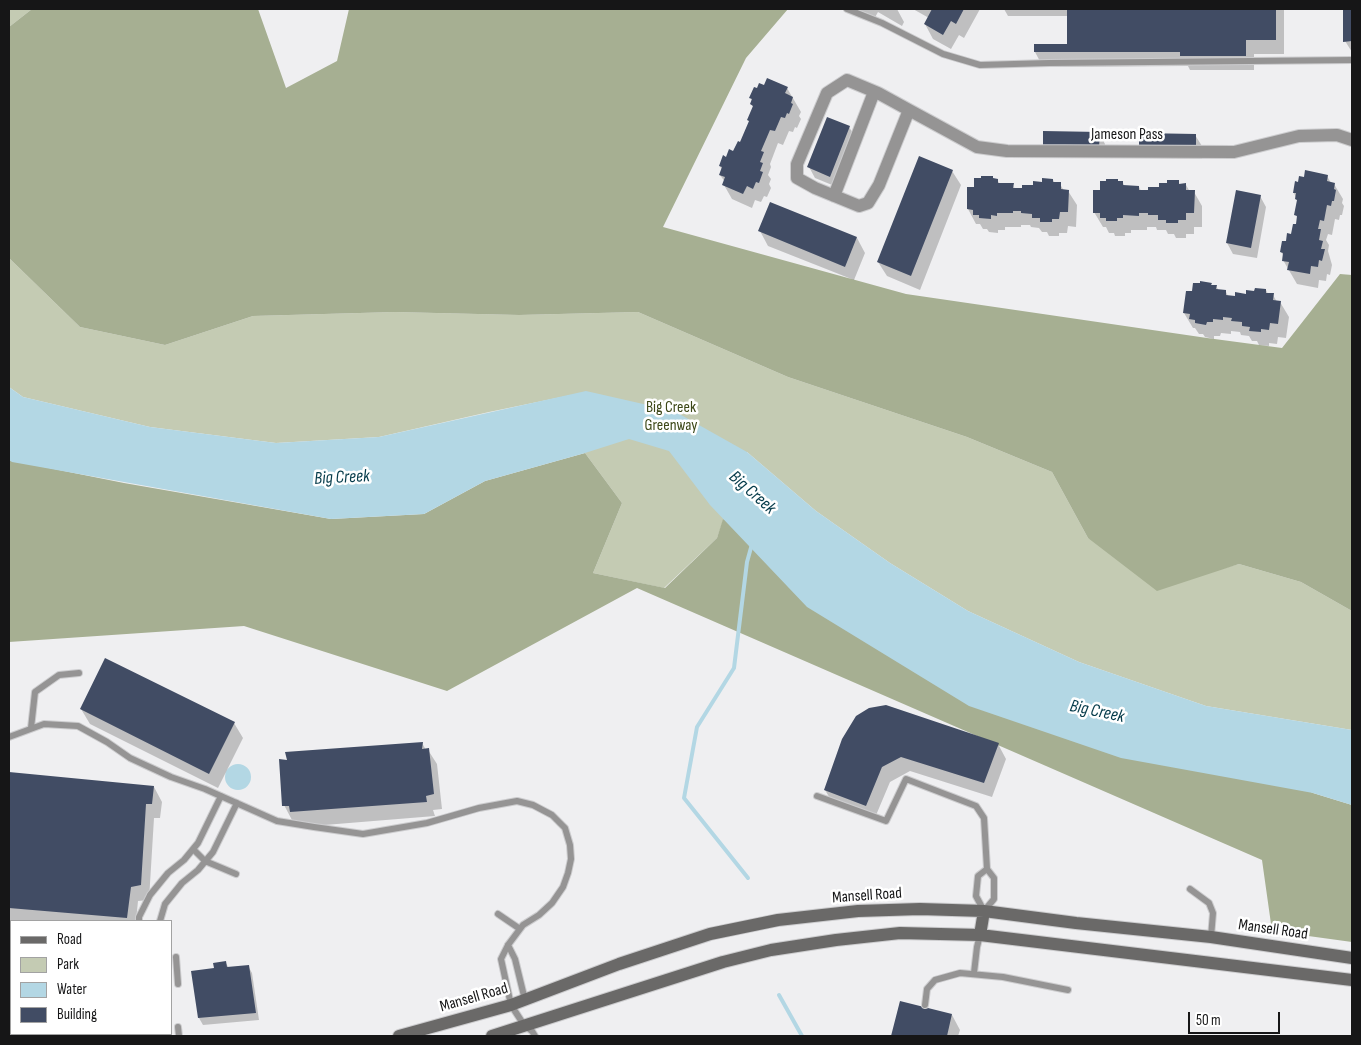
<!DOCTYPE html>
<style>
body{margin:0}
#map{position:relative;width:1361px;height:1045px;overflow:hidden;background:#efeff1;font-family:"Sofia Sans Condensed",sans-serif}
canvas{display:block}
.frame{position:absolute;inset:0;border:10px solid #161617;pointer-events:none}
.legend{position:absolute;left:10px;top:920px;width:162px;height:115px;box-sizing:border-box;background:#fff;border:1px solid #a2a2a2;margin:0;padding:6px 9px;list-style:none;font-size:15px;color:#161617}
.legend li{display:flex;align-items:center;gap:10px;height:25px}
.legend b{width:25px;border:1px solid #a2a2a2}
.scale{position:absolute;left:1188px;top:1012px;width:92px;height:22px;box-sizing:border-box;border:2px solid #161617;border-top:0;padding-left:6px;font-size:15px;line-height:18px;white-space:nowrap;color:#161617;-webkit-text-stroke:4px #fff;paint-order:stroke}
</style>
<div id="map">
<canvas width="1361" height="1045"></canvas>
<div class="frame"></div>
<ul class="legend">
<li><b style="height:6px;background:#6a6968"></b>Road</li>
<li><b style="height:14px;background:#c4cbb3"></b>Park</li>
<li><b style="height:14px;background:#b3d7e4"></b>Water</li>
<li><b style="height:14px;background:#414c64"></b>Building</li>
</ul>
<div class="scale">50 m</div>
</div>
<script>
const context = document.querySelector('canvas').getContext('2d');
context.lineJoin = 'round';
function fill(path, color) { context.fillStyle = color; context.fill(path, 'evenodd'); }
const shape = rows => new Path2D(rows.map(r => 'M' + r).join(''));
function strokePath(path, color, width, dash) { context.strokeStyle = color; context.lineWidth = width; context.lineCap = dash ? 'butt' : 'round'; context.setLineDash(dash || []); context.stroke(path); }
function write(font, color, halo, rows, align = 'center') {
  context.font = font + ' "Sofia Sans Condensed",sans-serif'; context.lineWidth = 5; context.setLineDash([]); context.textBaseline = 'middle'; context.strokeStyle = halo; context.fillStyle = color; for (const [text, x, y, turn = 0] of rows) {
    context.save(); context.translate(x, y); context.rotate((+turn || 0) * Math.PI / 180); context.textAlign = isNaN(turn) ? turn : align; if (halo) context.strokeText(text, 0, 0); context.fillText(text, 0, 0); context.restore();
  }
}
const green = shape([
 [9,9,32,9,9,27],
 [9,258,80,327,165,345,253,316,395,312,519,315,638,312,788,377,967,437,1052,472,1088,538,1200,575,1239,564,1301,582,1352,611,1352,730,1206,706,1079,662,968,611,890,563,816,511,747,452,717,538,664,588,593,573,622,503,585,453,586,392,489,412,379,437,276,443,150,427,23,397,9,387]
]);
const forest = shape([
 [32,9,258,9,286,88,337,61,349,9,788,9,746,58,663,227,906,294,1207,338,1282,348,1340,274,1352,275,1352,611,1301,582,1239,564,1157,591,1088,538,1052,472,967,437,788,377,638,312,519,315,395,312,253,316,165,345,80,327,9,258,9,27],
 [585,453,622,503,593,573,665,588,717,538,723,519,1313,793,1352,805,1352,942,1272,931,1262,860,637,588,447,691,244,626,9,642,9,460,124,483,331,519,424,514,485,481]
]);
const water = shape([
 [9,387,23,397,150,427,276,443,379,437,586,391,674,411,747,452,816,511,890,563,968,611,1079,662,1206,706,1352,730,1352,805,1313,793,1121,758,969,706,807,607,710,505,669,451,629,439,585,453,485,481,424,514,331,519,12,462,9,460],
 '225 777a13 13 0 1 1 26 0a13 13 0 1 1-26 0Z'
]);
const shadow = shape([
 [851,9,897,9,904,22,902,26,878,12,873,21],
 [913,9,980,9,964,38,959,35,951,49,933,39,925,24,929,18],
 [1004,9,1284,9,1284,54,1254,54,1254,70,1190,70,1188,66,1043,67,1035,52,1035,46,1069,46,1068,16,1008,16],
 [1344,9,1352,9,1352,52,1345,41],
 [765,86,787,88,801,112,799,116,801,119,797,128,795,127,793,132,789,131,783,145,778,143,770,164,771,167,768,175,771,179,769,184,771,188,767,197,764,196,761,202,755,200,752,208,732,199,724,185,725,182,720,175,722,170,720,166,741,144,750,122,748,120,753,108,751,98],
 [849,127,856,138,837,187,815,178,809,167],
 [1099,133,1105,144,1105,157,1050,156],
 [1195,135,1202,146,1202,159,1147,158],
 [952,171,961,185,920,290,887,276,878,262],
 [1327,176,1331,183,1334,184,1343,199,1342,203,1344,206,1342,215,1340,215,1339,220,1335,219,1332,235,1328,234,1326,240,1329,245,1328,251,1332,265,1330,275,1327,274,1326,281,1319,280,1318,288,1297,284,1283,260,1284,256,1281,252,1292,236,1297,226,1298,219,1296,215,1298,203,1294,193],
 [993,180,997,180,1000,184,1013,185,1015,189,1034,186,1053,180,1055,183,1060,184,1064,191,1068,191,1077,205,1076,227,1068,226,1067,233,1059,233,1059,236,1049,236,1047,232,1042,232,1039,228,1031,227,1030,225,1021,225,1021,227,1005,227,1005,230,998,230,998,233,989,232,987,229,983,229,980,224,976,224,968,209,975,188],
 [1178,181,1180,185,1186,185,1190,192,1194,192,1202,206,1202,227,1194,227,1194,234,1186,234,1186,238,1176,238,1174,234,1168,234,1166,230,1157,230,1156,227,1147,227,1147,230,1131,230,1131,233,1125,233,1125,236,1115,236,1114,233,1109,233,1106,227,1103,227,1094,212,1101,191,1119,183,1123,183,1125,187,1139,187,1141,191,1160,188],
 [1260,196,1266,207,1257,258,1233,254,1227,243],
 [760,231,857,238,865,253,854,280,768,246],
 [1211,284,1212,286,1216,286,1219,291,1226,292,1228,296,1236,297,1266,290,1268,294,1273,295,1277,302,1280,302,1289,317,1286,338,1278,337,1277,344,1269,343,1269,346,1259,345,1257,341,1252,341,1249,336,1241,335,1240,332,1231,331,1231,334,1221,333,1220,336,1214,336,1214,339,1205,337,1203,334,1199,334,1195,328,1193,328,1184,313,1193,293],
 [81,709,234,723,243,738,218,788,90,724],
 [843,740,998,744,1006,759,992,797,910,771,890,782,874,820,834,805,825,790],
 [422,743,426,750,428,750,437,764,442,809,433,810,435,816,300,827,296,820,292,820,284,805,289,761],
 [9,774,154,787,162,802,160,818,154,818,149,900,138,901,136,921,9,922],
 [225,962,229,968,248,966,252,973,259,1020,203,1025,199,1018,215,970],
 [900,1002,952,1015,960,1030,958,1036,892,1036]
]);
const stream = shape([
 [748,878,684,798,697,727,734,668,747,562,752,544],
 [779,995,802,1036]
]);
const building = shape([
 [932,9,964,9,956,24,951,21,943,35,924,24],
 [1067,9,1276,9,1276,40,1246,40,1246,56,1180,56,1180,52,1034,52,1034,44,1067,44],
 [1343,9,1352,9,1352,41,1343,42],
 [767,78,788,87,785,93,793,97,791,103,793,104,789,114,787,113,785,118,781,117,775,131,770,130,761,151,764,152,760,162,763,163,760,171,763,172,759,183,756,182,753,189,747,186,743,194,722,185,725,177,719,175,722,167,719,166,723,155,726,157,729,149,733,151,738,141,740,142,749,121,747,120,753,106,750,104,752,99,749,98,754,87,757,88,759,83,764,85],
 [827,117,850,126,830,177,807,167],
 [1043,131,1100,132,1099,147,1043,146],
 [1139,133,1196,134,1196,148,1139,147],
 [919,156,953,170,911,276,877,262],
 [1305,170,1328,175,1327,181,1335,183,1334,189,1336,190,1334,201,1332,201,1331,206,1327,205,1324,221,1320,220,1318,229,1321,229,1319,240,1323,241,1321,249,1325,249,1322,261,1319,260,1318,267,1311,266,1310,274,1287,270,1289,262,1282,261,1283,253,1280,252,1282,241,1286,241,1287,233,1291,234,1293,224,1296,224,1297,216,1294,215,1297,200,1295,199,1296,193,1293,193,1295,181,1298,182,1299,176,1304,177],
 [981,176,993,176,993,178,998,179,998,183,1014,183,1013,188,1022,188,1022,185,1033,185,1033,181,1042,182,1042,178,1053,179,1053,182,1061,182,1061,189,1069,190,1068,212,1060,212,1059,219,1052,219,1052,222,1040,222,1040,218,1032,218,1032,214,1021,213,1021,211,1013,211,1013,213,997,213,997,216,991,215,991,219,979,218,979,215,973,215,973,210,967,209,967,187,974,187,974,178,981,178],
 [1106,179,1118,179,1118,181,1123,181,1123,185,1139,186,1139,190,1148,190,1148,187,1159,187,1159,183,1167,183,1167,180,1179,180,1179,184,1186,183,1186,190,1195,190,1194,213,1186,213,1186,220,1178,220,1178,223,1166,223,1166,220,1158,220,1158,215,1148,215,1148,213,1139,213,1139,216,1123,215,1123,218,1117,218,1117,221,1106,221,1106,218,1100,218,1100,213,1093,213,1093,190,1100,190,1100,181,1106,181],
 [1236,190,1261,195,1251,248,1226,243],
 [770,202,857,237,845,267,758,231],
 [1200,281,1212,283,1211,285,1217,285,1216,289,1226,290,1226,295,1235,296,1235,292,1246,294,1246,290,1254,291,1255,288,1266,289,1266,293,1274,293,1273,300,1281,301,1278,324,1270,323,1269,330,1261,329,1261,332,1249,331,1250,327,1242,326,1242,322,1231,321,1232,318,1223,317,1223,320,1213,319,1213,322,1207,322,1206,325,1195,323,1195,320,1189,319,1190,314,1183,313,1186,291,1192,291,1193,283,1200,283],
 [105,658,235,722,209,774,80,709],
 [886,705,999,743,984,783,901,757,882,767,866,806,824,790,842,739,856,716,869,708],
 [423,742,422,749,429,748,434,794,426,796,427,802,290,812,289,806,282,806,279,759,287,760,285,752],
 [9,772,154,786,152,804,146,804,141,885,131,887,127,918,9,908],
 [226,961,227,967,249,965,256,1013,198,1018,191,971,214,968,213,963],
 [900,1001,952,1014,947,1036,891,1036]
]);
const service = shape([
 [847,9,882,23,943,54,980,65,1049,63,1352,60],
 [31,728,35,692,59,675,79,673],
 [9,737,44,724,78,726,107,742,130,758,171,777,205,789,277,821,314,827,363,834,427,823,479,808,517,801,533,805,552,815,565,828,570,845,571,859,568,873,563,887,552,903,539,915,523,925,508,945,501,959,511,1005,524,1025,532,1031,535,1036],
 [817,796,886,821,906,779,976,806,984,818,987,869,994,878,994,899,984,911,976,896,978,876,987,869],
 [193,849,205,861,236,874],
 [1190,889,1209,903,1213,913,1211,937],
 [498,914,520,929],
 [139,921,139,917,150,895,168,873,184,860,198,843,221,796],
 [160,921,165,904,182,883,198,870,213,852,237,803],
 [508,945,515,959,525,1000],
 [176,957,178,984],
 [974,973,977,947,980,935],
 [925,1005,927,989,935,980,960,973,1003,977,1068,990],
 [9,1016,11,1017],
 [178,1027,179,1036],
 [124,1034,134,1036,158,1035]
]);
const minor = shape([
 [909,110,879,185,868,203,859,206,815,188,797,178,797,164,827,93,847,80,878,93,909,110,977,147,1007,151,1234,152,1299,136,1337,135,1352,140],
 [834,196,874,92]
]);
const secondary = shape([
 [980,935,984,911],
 [399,1036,511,1005,619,964,710,934,778,920,858,911,920,909,984,911,1076,923,1211,937,1352,958],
 [492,1036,723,962,771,950,836,940,900,933,980,935,1352,980]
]);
const streetNames = [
 ["Jameson Pass",1127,135],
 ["Mansell Road",867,896,-4],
 ["Mansell Road",1273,930,8],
 ["Mansell Road",474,998,-16]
];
const parkNames = [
 ["Big Creek",671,408],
 ["Greenway",671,426]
];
const waterNames = [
 ["Big Creek",342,478,-3],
 ["Big Creek",752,493,41],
 ["Big Creek",1097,712,12]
];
fill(green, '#c4cbb3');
fill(forest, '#a6af92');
fill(water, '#b3d7e4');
fill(shadow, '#0003');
strokePath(stream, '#b3d7e4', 4);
fill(building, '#414c64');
strokePath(service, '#ccccce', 8);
strokePath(minor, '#ccccce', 14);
strokePath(secondary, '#ccccce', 14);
strokePath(service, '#959494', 6);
strokePath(minor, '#959494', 12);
strokePath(secondary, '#6a6968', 12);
write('16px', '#161617', '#fff', streetNames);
write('16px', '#3c4717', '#fff', parkNames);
write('italic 18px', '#053b4a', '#fff', waterNames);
</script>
